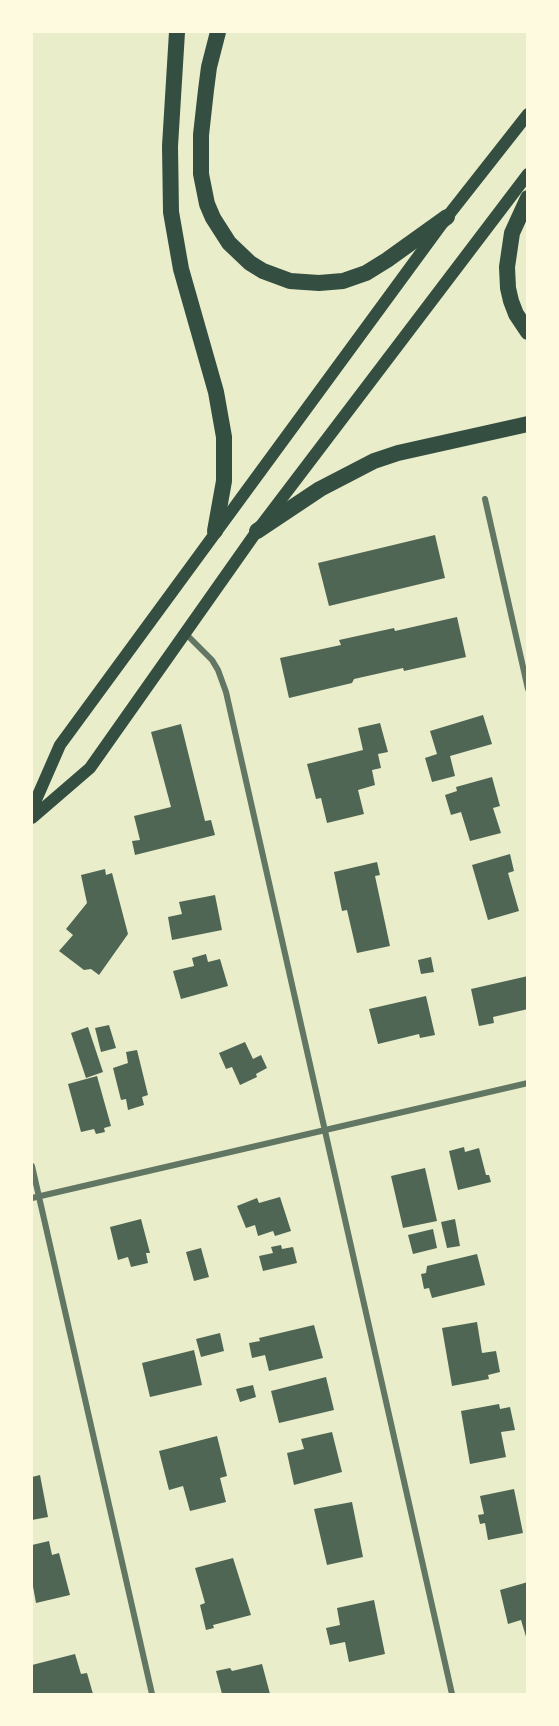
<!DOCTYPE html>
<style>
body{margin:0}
#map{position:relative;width:559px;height:1726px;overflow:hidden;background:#e9edc9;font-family:"Noto Sans",sans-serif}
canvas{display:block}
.frame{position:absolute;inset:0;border:33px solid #fefae0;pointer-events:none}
</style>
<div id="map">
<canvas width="559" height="1726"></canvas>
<div class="frame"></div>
</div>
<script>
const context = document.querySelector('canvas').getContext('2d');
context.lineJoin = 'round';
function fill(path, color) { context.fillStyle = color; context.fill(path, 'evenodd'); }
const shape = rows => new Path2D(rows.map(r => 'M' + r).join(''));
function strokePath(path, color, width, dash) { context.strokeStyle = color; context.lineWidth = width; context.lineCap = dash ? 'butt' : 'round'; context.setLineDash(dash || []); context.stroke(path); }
const building = shape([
 [435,535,445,578,329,606,318,563],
 [457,617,466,657,404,671,403,668,354,679,352,683,289,698,280,658,341,645,339,640,394,628,395,631],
 [483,715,492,744,450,756,455,776,432,782,425,758,437,754,430,731],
 [380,723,388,752,378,754,381,768,372,770,375,785,358,790,364,814,327,823,321,798,316,799,307,764,363,750,358,728],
 [181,724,205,821,211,820,215,835,135,855,132,841,140,840,134,816,171,807,151,732],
 [492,777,500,806,493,808,501,833,470,841,461,812,451,815,445,795,457,791,456,787],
 [510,854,514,871,508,873,519,911,488,920,472,865],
 [377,862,380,875,375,876,390,946,357,953,347,910,342,911,334,872],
 [105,869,106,875,112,873,128,934,99,975,91,969,84,970,59,951,73,935,66,929,87,903,81,875],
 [215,895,222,930,172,940,168,917,182,914,179,902],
 [206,954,208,962,220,959,228,986,181,999,173,971,194,966,192,958],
 [431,957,434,972,421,974,418,960],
 [528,976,528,1009,493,1017,494,1023,479,1026,471,989],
 [426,996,435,1035,420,1038,419,1034,378,1044,369,1009],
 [109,1025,116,1048,101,1052,95,1028],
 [88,1027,103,1072,86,1078,71,1033],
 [245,1042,253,1059,261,1055,267,1068,256,1074,257,1077,240,1085,232,1067,226,1069,219,1053],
 [137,1050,148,1095,142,1097,144,1105,128,1110,126,1099,121,1100,113,1068,128,1063,126,1052],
 [97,1076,111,1126,104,1128,105,1132,96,1134,94,1129,81,1132,68,1084],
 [464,1147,465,1152,479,1148,486,1175,489,1175,491,1182,458,1190,449,1151],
 [425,1168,437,1221,403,1228,391,1176],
 [280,1197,291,1231,275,1236,273,1231,258,1236,255,1225,246,1228,237,1206,257,1198,259,1203],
 [141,1219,150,1253,146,1253,148,1263,131,1267,128,1257,118,1260,110,1227],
 [455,1219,460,1246,447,1248,441,1222],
 [433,1229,437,1248,413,1254,408,1235],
 [281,1245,282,1249,293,1247,297,1263,263,1271,259,1256,273,1253,271,1247],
 [201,1248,209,1277,194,1281,186,1252],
 [477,1254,485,1285,432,1298,429,1288,424,1289,421,1274,426,1273,427,1266],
 [477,1322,482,1353,496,1351,500,1372,488,1375,489,1379,452,1386,442,1328],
 [314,1325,323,1358,269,1371,265,1355,252,1358,249,1343,260,1341,259,1338],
 [220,1333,224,1351,201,1357,196,1339],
 [194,1350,202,1385,150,1397,142,1363],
 [326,1377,334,1410,279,1423,271,1391],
 [253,1385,256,1397,240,1402,236,1389],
 [499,1404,500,1409,510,1407,515,1430,501,1432,506,1457,470,1464,461,1411],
 [332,1432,342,1472,294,1485,287,1453,304,1449,301,1439],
 [217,1436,227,1476,220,1478,226,1502,190,1511,183,1486,169,1490,159,1451],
 [40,1475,48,1517,32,1520,32,1477],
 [514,1489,523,1533,488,1540,485,1523,480,1524,478,1515,484,1514,480,1496],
 [352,1502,363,1557,327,1565,314,1509],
 [49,1541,52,1555,59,1553,70,1595,36,1603,32,1581,32,1545],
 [233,1558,251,1615,213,1625,214,1628,206,1630,200,1605,205,1603,195,1568],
 [528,1582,528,1640,527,1640,521,1620,508,1624,500,1590],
 [374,1600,385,1654,349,1662,345,1642,330,1645,326,1628,340,1625,337,1608],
 [75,1654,81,1674,87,1673,93,1694,32,1694,32,1665],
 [262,1664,270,1694,222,1694,216,1671,230,1668,232,1671]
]);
const minor = shape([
 [485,499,528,689],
 [185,633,212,660,218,670,226,692,452,1694],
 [32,1166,152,1694],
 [32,1198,528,1083]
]);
const secondary = shape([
 [32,809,60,745,447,217,528,114],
 [32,818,90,768,257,531,528,174]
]);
const trunk = shape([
 [177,32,170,146,171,212,181,269,216,392,224,437,224,481,215,531],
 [218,32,209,67,206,90,201,135,201,174,207,204,213,218,229,243,250,263,263,271,290,281,319,283,343,281,366,273,387,260,447,217],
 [528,198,512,233,507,267,508,288,511,301,516,314,528,332],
 [257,531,320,489,374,461,398,453,528,424]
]);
fill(building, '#4f6655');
strokePath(minor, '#617663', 6);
strokePath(secondary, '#344e41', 12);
strokePath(trunk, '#344e41', 16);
</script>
